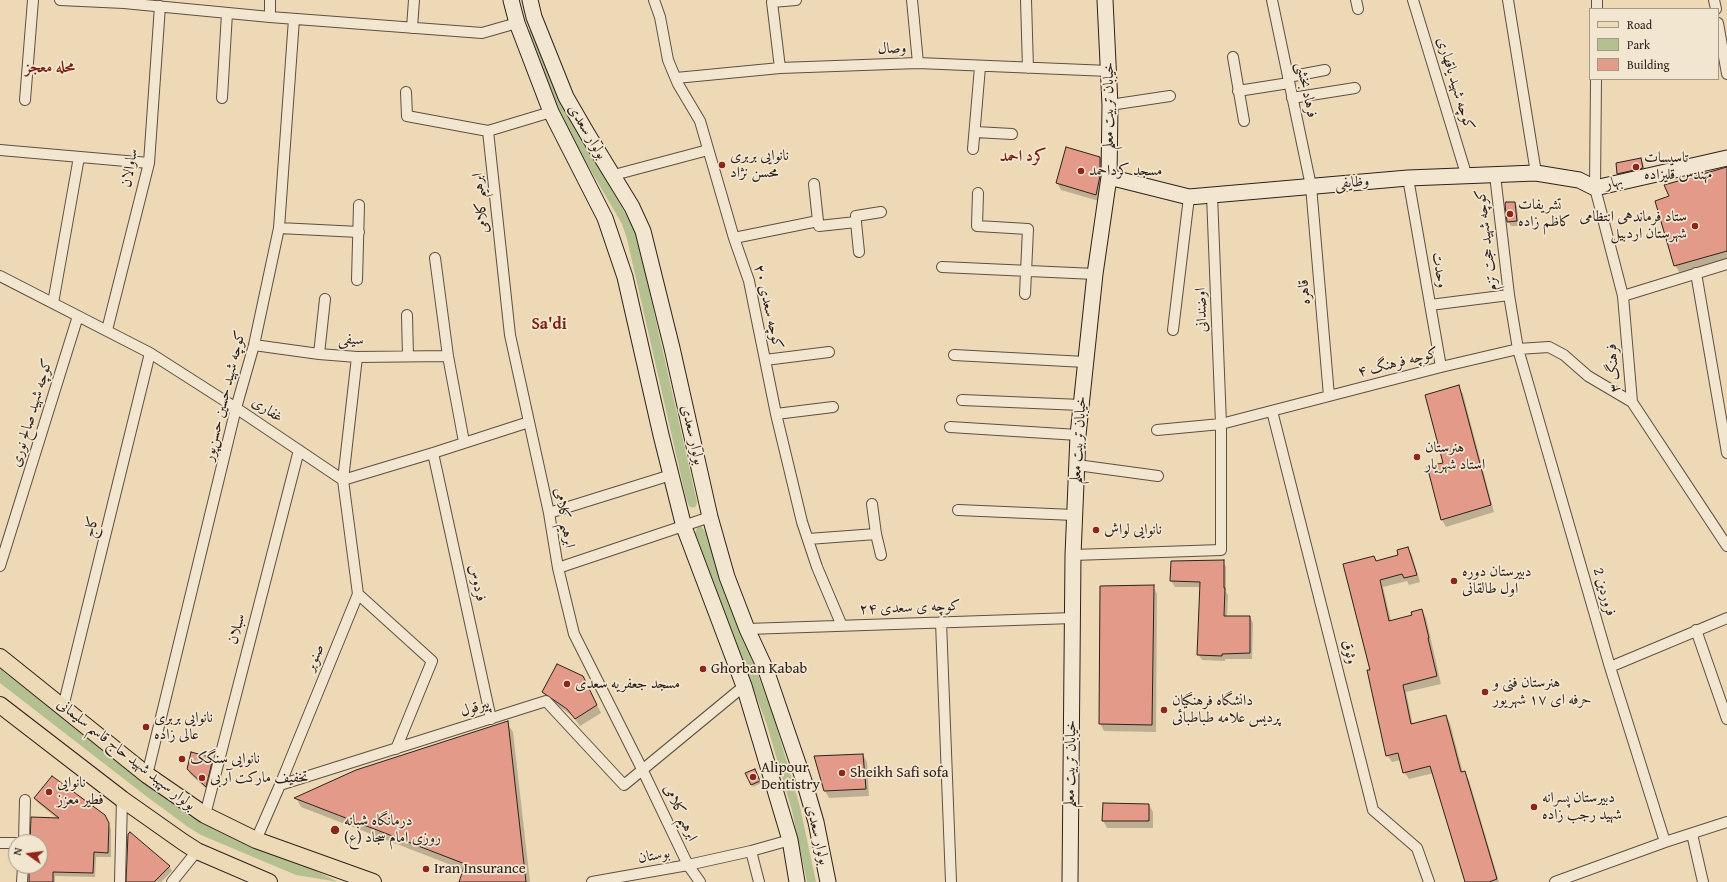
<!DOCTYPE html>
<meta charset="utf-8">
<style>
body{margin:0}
#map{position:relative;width:1727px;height:882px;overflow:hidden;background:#edd9b6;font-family:"Gentium Book Plus",serif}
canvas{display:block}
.legend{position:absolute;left:1589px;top:8px;width:130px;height:72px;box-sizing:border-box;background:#f3e6d0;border:1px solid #a49888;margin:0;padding:5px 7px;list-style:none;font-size:12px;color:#2d221c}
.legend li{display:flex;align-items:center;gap:8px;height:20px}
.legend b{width:20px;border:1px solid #a49888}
.north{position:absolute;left:8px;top:834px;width:40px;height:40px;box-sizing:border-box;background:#f3e6d0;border:1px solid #a49888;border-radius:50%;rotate:284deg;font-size:11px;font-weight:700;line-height:16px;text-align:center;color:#2d221c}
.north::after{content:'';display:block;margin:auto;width:14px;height:18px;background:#8f2418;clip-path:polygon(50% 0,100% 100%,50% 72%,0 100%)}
</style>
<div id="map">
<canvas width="1727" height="882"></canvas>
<ul class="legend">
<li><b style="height:5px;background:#edd9b6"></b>Road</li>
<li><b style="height:11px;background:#b5c091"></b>Park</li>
<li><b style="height:11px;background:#e39a89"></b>Building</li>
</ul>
<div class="north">N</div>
</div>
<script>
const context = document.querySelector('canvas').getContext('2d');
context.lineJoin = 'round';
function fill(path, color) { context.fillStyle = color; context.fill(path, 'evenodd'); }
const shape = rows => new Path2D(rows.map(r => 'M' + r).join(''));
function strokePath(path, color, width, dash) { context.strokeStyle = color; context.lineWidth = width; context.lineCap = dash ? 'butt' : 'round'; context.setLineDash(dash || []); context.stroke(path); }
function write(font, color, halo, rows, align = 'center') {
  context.font = font + ' "Gentium Book Plus",Amiri,serif'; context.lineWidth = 3.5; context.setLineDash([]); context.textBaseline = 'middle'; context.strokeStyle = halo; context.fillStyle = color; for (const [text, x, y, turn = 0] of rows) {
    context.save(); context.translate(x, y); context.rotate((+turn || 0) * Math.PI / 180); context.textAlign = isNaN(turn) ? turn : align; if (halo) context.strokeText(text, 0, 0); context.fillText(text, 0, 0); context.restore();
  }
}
const green = shape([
 [531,30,535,32,569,117,629,220,637,237,697,502,696,506,693,508,689,506,686,498,627,239,622,224,580,152,547,88,527,32],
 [701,526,707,534,745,640,774,718,800,807,816,882,807,882,792,811,767,725,695,533,697,528],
 [0,669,189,816,229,835,297,861,338,882,296,875,201,835,188,827,146,796,0,683]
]);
const shadow = shape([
 [1100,157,1104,165,1099,201,1061,190,1057,183],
 [1641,159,1643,163,1645,172,1620,178,1618,174],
 [1727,168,1727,262,1681,275,1675,265,1670,196],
 [1515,203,1517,207,1519,226,1511,226,1508,222,1506,204],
 [1459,387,1463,394,1494,512,1446,527,1442,520,1429,467,1444,463],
 [1408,548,1412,555,1420,582,1409,585,1407,581,1383,587,1391,621,1413,616,1422,610,1426,618,1441,684,1406,692,1413,725,1446,716,1450,723,1463,773,1464,773,1469,780,1499,882,1466,882,1434,773,1409,779,1404,772,1401,760,1392,762,1387,755,1371,671,1377,562,1399,556],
 [1223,561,1226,567,1226,592,1228,595,1227,617,1250,617,1253,623,1252,659,1225,659,1225,661,1202,660,1198,654,1201,587,1175,587,1171,581,1172,562],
 [1153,586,1157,594,1156,732,1104,731,1100,723],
 [587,685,601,713,580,726,573,716,548,699,543,692],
 [507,723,513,732,530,882,460,882,464,870,301,807,296,798],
 [863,755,867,762,869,796,829,798,825,791],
 [212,759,215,764,208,790,190,774,188,769],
 [756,772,761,783,753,787,747,773],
 [35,799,104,816,111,829,111,857,96,857,95,877,55,876,55,882,30,882,30,866,40,866,40,842,31,842,58,819,38,803],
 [1149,805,1153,812,1153,828,1107,828,1103,820],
 [169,866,172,871,161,882,126,882]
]);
const building = shape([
 [1066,147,1100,157,1100,176,1096,195,1056,183,1066,147],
 [1641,158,1643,168,1617,174,1616,163,1641,158],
 [1727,167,1727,251,1674,266,1655,201,1669,196,1664,185,1727,167],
 [1506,202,1515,202,1517,221,1507,222,1505,204,1506,202],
 [1459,385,1491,505,1441,520,1427,466,1443,463,1425,395,1459,385],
 [1408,547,1417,575,1404,578,1402,574,1380,580,1389,621,1412,615,1411,612,1422,609,1429,638,1428,638,1437,676,1403,685,1411,724,1446,715,1461,772,1465,771,1497,879,1489,882,1465,882,1430,766,1403,773,1398,753,1386,756,1367,670,1370,670,1343,564,1374,556,1376,561,1398,555,1397,550,1408,547],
 [1224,560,1224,588,1225,588,1224,616,1250,616,1250,653,1222,654,1222,656,1197,655,1200,582,1170,581,1171,561,1224,560],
 [1154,585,1152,725,1099,724,1100,586,1154,585],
 [557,664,583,676,597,705,575,719,567,709,542,692,557,664],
 [508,721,526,882,459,882,465,864,294,798,356,770,508,721],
 [191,752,213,758,206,787,187,769,191,752],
 [863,754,866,789,824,791,814,756,863,754],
 [755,769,760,781,751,785,745,773,755,769],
 [52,776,105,815,109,823,108,853,94,852,93,873,53,872,53,882,29,882,29,866,40,866,40,842,30,842,31,817,59,818,34,798,52,776],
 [1103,803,1149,804,1149,821,1102,821,1103,803],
 [130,832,170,866,154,882,126,882,128,834,130,832]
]);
const street = shape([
 [60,0,124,3,270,17,482,33,517,23],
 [654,0,660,17,668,60,678,84,700,121,734,238,749,281,776,414,802,522,817,567,842,626],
 [912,0,918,63],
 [1026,0,1028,68],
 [1272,0,1311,186,1329,396],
 [1356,0,1358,9],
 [1413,0,1467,177],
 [1508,0,1536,173],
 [1714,0,1716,9],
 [1597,9,1597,0],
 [270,17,270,0],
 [1718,23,1727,74],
 [412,28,414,0],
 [1233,57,1244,121],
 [780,68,772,2,796,0],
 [1288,77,1325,70],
 [676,78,780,68,918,63,1109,71],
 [1596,79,1595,188,1623,296,1632,402,1727,546],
 [1238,91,1289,83],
 [406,92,407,116,488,131,551,112],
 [222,98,227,13],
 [1292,98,1355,88],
 [25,100,33,0],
 [1110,105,1170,96],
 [488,131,510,335,549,513,558,568,574,634,643,771,688,865,700,882],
 [975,132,1012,134],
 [973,149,980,67],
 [0,150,149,163],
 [614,175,708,150],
 [1495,175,1509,295,1518,349,1610,667,1665,842],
 [1408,178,1441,367],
 [814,184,818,221],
 [978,193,977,226,1028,229,1025,294],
 [856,222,859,252],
 [279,228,359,232],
 [734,238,818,221,819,226,856,222,856,216,881,212],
 [435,258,448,356,464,442],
 [942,267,1095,274],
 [1696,273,1727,453],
 [0,276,150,353,236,408,343,480,433,453,529,422],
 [357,280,359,205],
 [1623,296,1727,264],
 [53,303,79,157],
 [1430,305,1509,295],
 [407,315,408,356],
 [107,330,149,163,160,6],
 [1173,330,1189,197],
 [254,345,319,354,357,357,448,356],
 [319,354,325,299],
 [954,355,1085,362],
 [765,360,829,352],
 [962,400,1081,405],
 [1272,411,1373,810,1417,848,1429,882],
 [776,414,833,407],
 [950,427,1078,435],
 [1157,430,1221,424,1441,367,1518,349,1549,347,1564,355,1588,376,1632,402],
 [433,453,491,719],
 [1077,465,1158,476],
 [872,504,876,534,881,555],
 [958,510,1074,515],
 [549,513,671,475],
 [808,539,876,534],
 [1073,555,1221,550,1221,424,1212,195],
 [0,566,78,316],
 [558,568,710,517],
 [358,594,432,661,396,749],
 [941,622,951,882],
 [747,629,1073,618],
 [1696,630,1727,719],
 [1610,667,1727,618],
 [63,707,150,353],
 [147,775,236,408,254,345,279,228,294,19],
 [280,785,546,701,624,785,744,686],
 [205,815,299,450],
 [1692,834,1703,882],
 [256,840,280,785,358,594,343,480,357,357],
 [24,842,25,800],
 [0,843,16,843],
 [751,851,759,882],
 [22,882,23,866],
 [120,882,122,799],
 [172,882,197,851],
 [592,882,688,865,751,851,790,840],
 [1555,882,1665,842,1727,822]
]);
const secondary = shape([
 [511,0,517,23,551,112,605,218,625,277,661,435,684,527,744,686,790,840,797,882],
 [530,0,534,17,566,97,588,135,632,207,643,231,672,348,710,517,727,577,747,629,766,670,804,781,816,822,828,882],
 [1109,177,1189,197,1408,178,1536,173,1579,180,1595,188,1727,158],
 [1070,882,1073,555,1078,435,1095,274,1109,177,1110,105,1105,0]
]);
const primary = shape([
 [0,657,147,775,205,815,256,840,373,882],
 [0,705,122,799,183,842,197,851,269,882]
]);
const markers = [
 [722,165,4,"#8f2418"],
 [1636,167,4,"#8f2418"],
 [1081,171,4,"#8f2418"],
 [1510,214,4,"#8f2418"],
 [1695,226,4,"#8f2418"],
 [1417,457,4,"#8f2418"],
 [1096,530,4,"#8f2418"],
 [1454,581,4,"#8f2418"],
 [703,669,4,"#8f2418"],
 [567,684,4,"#8f2418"],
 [1485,692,4,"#8f2418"],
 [1164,710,4,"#8f2418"],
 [146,727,4,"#8f2418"],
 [182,759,4,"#8f2418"],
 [842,773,4,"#8f2418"],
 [753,777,4,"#8f2418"],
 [202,778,4,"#8f2418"],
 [49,792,4,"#8f2418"],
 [1534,807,4,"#8f2418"],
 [335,830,5,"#8f2418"],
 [426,869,4,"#8f2418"]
];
const streetNames = [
 ["وصال",892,49,-2],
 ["کوچه شهید یاقهاری",1455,84,73],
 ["فرهاد بخشی",1306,90,78],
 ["خیابان تربیت معلم",1109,106,-90],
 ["بولوار سعدی",587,132,59],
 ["ساوالان",130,168,-80],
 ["وظایفی",1352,183,-5],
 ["بهار",1614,183,-13],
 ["ابرهیم کلامی",481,203,-96],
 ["کوچه شهید حجت تزم",1487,240,-97],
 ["وحدت",1439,270,80],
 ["قاهره",1305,292,-95],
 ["کوچه سعدی ۲۰",768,307,77],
 ["اوضندانی",1202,310,-92],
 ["سیفی",351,340,3],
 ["کوچه فرهنگ ۴",1398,363,-14],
 ["فرهنگ ۳",1614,368,-95],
 ["کوچه شهید حسین حسن‌پور",225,396,-76],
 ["غفاری",267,410,34],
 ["کوچه شهید صالح نوری",32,413,-73],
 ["بولوار سعدی",692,435,77],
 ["خیابان تربیت معلم",1079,440,-86],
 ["ابرهیم کلامی",564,518,80],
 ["کاج",92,527,-76],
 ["فردوس",477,583,78],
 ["فروردین 2",1604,592,74],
 ["کوچه ی سعدی ۲۴",910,608,-2],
 ["سبلان",237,629,-75],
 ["وثوق",1349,652,76],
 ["صنوبر",315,658,-68],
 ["پیرقول",475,708,-18],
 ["بولوار سپهبد شهید حاج قاسم سلیمانی",126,755,38],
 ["خیابان تربیت معلم",1071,764,-89],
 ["ابرهیم کلامی",680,813,65],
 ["بولوار سعدی",817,835,77],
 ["بوستان",654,856,-10]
];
const poiNames = [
 ["نانوایی بربری",730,156],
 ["محسن نژاد",730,173],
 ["تاسیسات",1644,158],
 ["مهندس قلیزاده",1644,175],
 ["مسجد کرداحمد",1089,171],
 ["تشریفات",1518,205],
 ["کاظم زاده",1518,222],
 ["ستاد فرماندهی انتظامی",1687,217,"right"],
 ["شهرستان اردبیل",1687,234,"right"],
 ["هنرستان",1425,448],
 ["استاد شهریار",1425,465],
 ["نانوایی لواش",1104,530],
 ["دبیرستان دوره",1462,572],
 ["اول طالقانی",1462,589],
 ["Ghorban Kabab",711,669],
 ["هنرستان فنی و",1493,683],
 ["حرفه ای ۱۷ شهریور",1493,700],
 ["مسجد جعفریه سعدی",575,684],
 ["دانشگاه فرهنگیان",1172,701],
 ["پردیس علامه طباطبائی",1172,718],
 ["نانوایی بربری",154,718],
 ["عالی زاده",154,735],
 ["نانوایی سنگک",190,759],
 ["Alipour",761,768],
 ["Dentistry",761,785],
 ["Sheikh Safi sofa",850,773],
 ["تخفیف مارکت آربی",210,778],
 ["نانوایی",57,783],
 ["فطیر معزز",57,800],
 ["دبیرستان پسرانه",1542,798],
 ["شهید رجب زاده",1542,815],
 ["درمانگاه شبانه",344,821],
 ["روزی امام سجاد (ع)",344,838],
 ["Iran Insurance",434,869]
];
const neighbourhoodNames = [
 ["محله معجز",50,68],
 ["کرد احمد",1023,157],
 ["Sa'di",549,325]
];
fill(green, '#b5c091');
fill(shadow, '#0003');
fill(building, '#e39a89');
strokePath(building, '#2d221c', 1);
strokePath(street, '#5d5042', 12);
strokePath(secondary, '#2d221c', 17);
strokePath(primary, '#2d221c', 18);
strokePath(street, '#f3e6d0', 10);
strokePath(secondary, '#f3e6d0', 15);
strokePath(primary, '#edd9b6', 16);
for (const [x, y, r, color] of markers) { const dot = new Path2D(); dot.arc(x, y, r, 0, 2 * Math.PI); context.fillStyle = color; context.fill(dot); strokePath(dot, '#f3e6d0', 1.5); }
write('15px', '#2d221c', '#f3e6d0', streetNames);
write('15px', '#2d221c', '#f3e6d0', poiNames, 'left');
write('bold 16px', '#7a1f14', '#f3e6d0', neighbourhoodNames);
</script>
